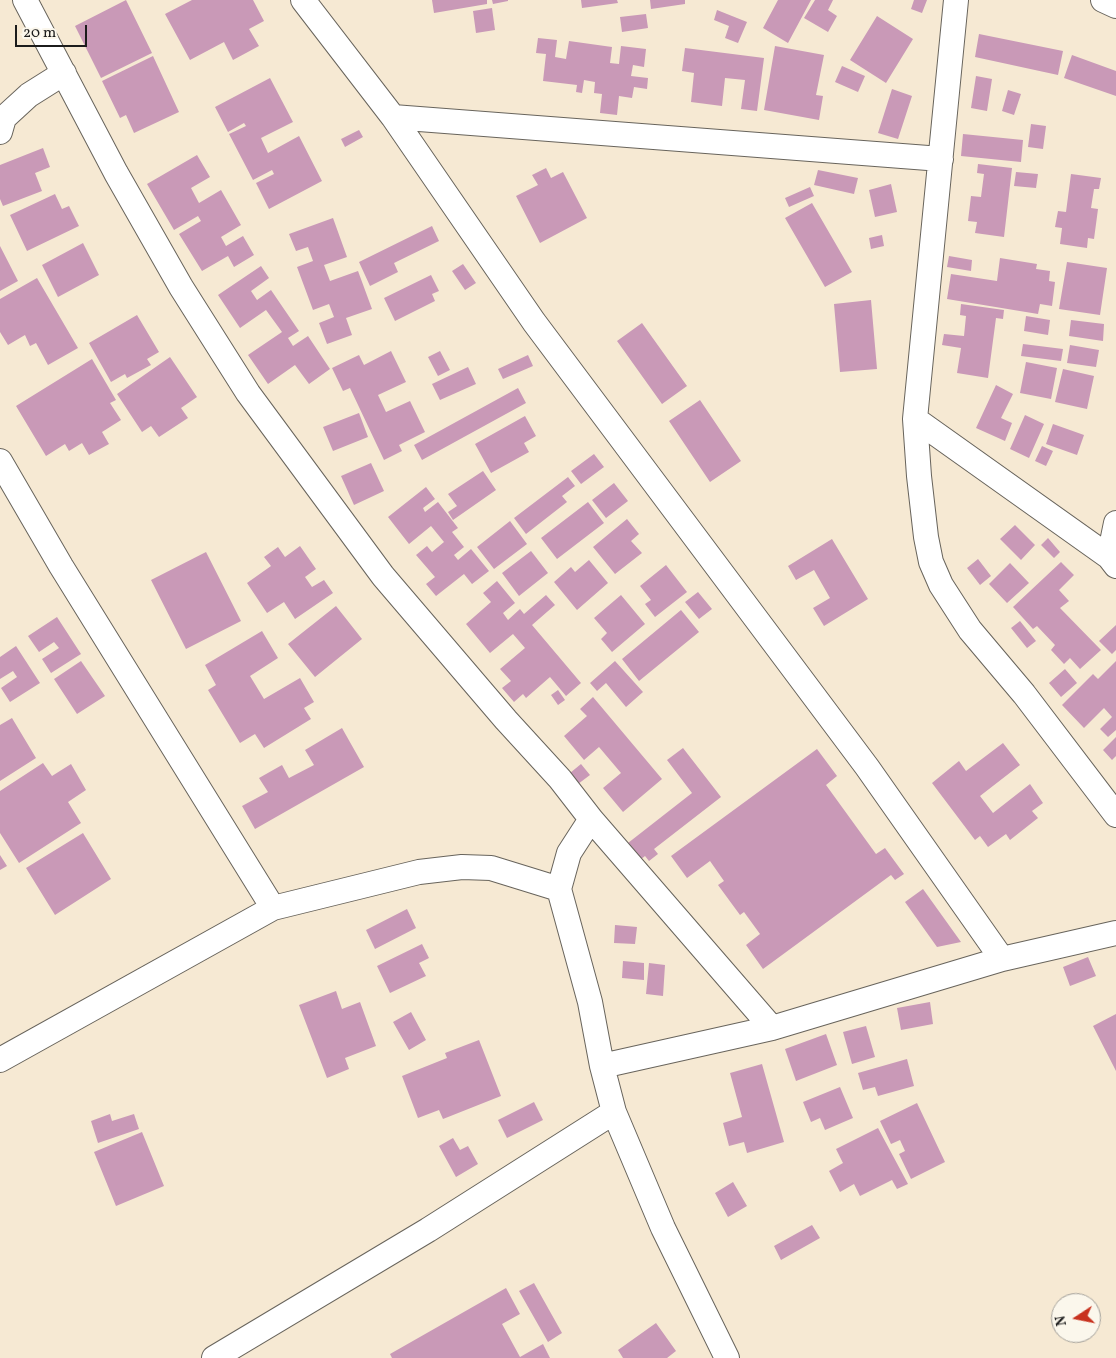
<!DOCTYPE html>
<style>
body{margin:0}
#map{position:relative;width:1116px;height:1358px;overflow:hidden;background:#f6e9d3;font-family:Vollkorn,serif}
canvas{display:block}
.north{position:absolute;left:1051px;top:1293px;width:50px;height:50px;box-sizing:border-box;background:#fbf7ec;border:1px solid #a29f99;border-radius:50%;rotate:259deg;font-size:14px;font-weight:700;line-height:20px;text-align:center;color:#1c1c1c}
.north::after{content:'';display:block;margin:auto;width:18px;height:22px;background:#c8321e;clip-path:polygon(50% 0,100% 100%,50% 72%,0 100%)}
.scale{position:absolute;left:15px;top:25px;width:72px;height:22px;box-sizing:border-box;border:2px solid #1c1c1c;border-top:0;padding-left:6px;font-size:15px;line-height:18px;white-space:nowrap;color:#1c1c1c;-webkit-text-stroke:4px #fbf7ec;paint-order:stroke}
</style>
<div id="map">
<canvas width="1116" height="1358"></canvas>
<div class="north">N</div>
<div class="scale">20 m</div>
</div>
<script>
const context = document.querySelector('canvas').getContext('2d');
context.lineJoin = 'round';
function fill(path, color) { context.fillStyle = color; context.fill(path, 'evenodd'); }
const shape = rows => new Path2D(rows.map(r => 'M' + r).join(''));
function strokePath(path, color, width, dash) { context.strokeStyle = color; context.lineWidth = width; context.lineCap = dash ? 'butt' : 'round'; context.setLineDash(dash || []); context.stroke(path); }
const building = shape([
 [126,0,152,53,101,78,75,26],
 [192,0,253,0,264,21,249,29,259,46,233,60,224,42,190,60,165,14],
 [432,0,487,0,487,4,434,13],
 [492,0,508,0,508,1,493,4],
 [581,0,617,0,618,3,582,8],
 [650,0,685,0,685,4,651,9],
 [778,0,811,0,788,43,763,28],
 [815,0,833,0,828,10,837,16,828,32,804,18],
 [914,0,927,0,922,13,911,9],
 [492,8,495,30,476,33,473,11],
 [717,10,747,22,738,43,725,38,729,26,714,20],
 [646,14,648,28,622,32,620,17],
 [877,16,913,39,886,83,850,60],
 [979,34,1063,51,1058,75,975,57],
 [538,38,557,40,555,57,566,59,569,41,612,47,610,63,619,64,621,46,646,49,644,67,633,65,631,76,648,78,647,89,634,87,632,98,619,96,617,115,600,113,602,94,594,93,595,82,584,80,582,93,576,92,577,85,543,81,546,54,536,53],
 [775,46,824,55,816,95,823,96,819,120,764,110],
 [685,48,764,58,757,111,741,109,745,80,725,78,722,106,691,102,694,73,682,71],
 [1072,55,1116,71,1116,96,1064,78],
 [153,56,179,112,134,133,126,115,120,118,102,81],
 [842,66,865,76,858,92,835,82],
 [976,76,992,79,987,111,971,108],
 [270,78,293,122,261,138,268,153,299,136,322,181,269,209,256,183,274,174,272,170,253,180,229,134,246,126,244,123,228,132,215,107],
 [892,89,912,96,898,139,878,133],
 [1008,90,1021,94,1014,115,1002,111],
 [1031,124,1046,126,1043,149,1028,147],
 [359,130,363,137,345,147,341,139],
 [963,134,1023,140,1021,162,961,156],
 [43,148,50,167,35,173,42,191,3,206,0,199,0,165],
 [197,155,210,177,191,188,199,203,221,190,241,225,221,237,226,246,243,236,254,255,234,267,228,256,202,271,179,234,201,221,198,216,174,230,147,184],
 [978,164,1012,168,1004,237,975,233,977,222,968,221,971,196,981,197,984,174,977,173],
 [546,168,551,178,563,172,587,218,540,243,516,196,538,185,532,175],
 [818,170,858,178,854,194,814,185],
 [1016,172,1038,174,1036,188,1014,186],
 [1071,174,1101,178,1099,189,1094,189,1091,208,1098,209,1094,239,1088,238,1087,248,1060,244,1062,228,1055,227,1058,211,1066,212],
 [891,184,897,212,875,217,869,190],
 [810,187,814,196,789,207,785,198],
 [55,194,62,209,69,206,79,226,27,251,10,215],
 [812,203,852,272,825,287,785,218],
 [333,218,347,257,324,265,330,281,358,271,372,309,346,318,352,335,327,344,319,323,334,317,329,304,313,310,297,267,313,261,308,247,296,251,289,234],
 [432,226,439,241,394,263,398,272,370,286,359,262],
 [882,235,884,246,871,249,869,238],
 [83,243,99,275,58,297,42,265],
 [0,246,18,281,0,291],
 [949,256,972,260,971,271,947,267],
 [1000,258,1037,264,1036,269,1050,271,1049,281,1055,282,1052,306,1040,304,1038,314,947,299,951,274,997,281],
 [1067,262,1107,268,1100,315,1059,309],
 [463,264,476,283,465,290,452,271],
 [261,266,269,278,251,291,257,300,271,290,299,331,288,338,293,346,308,336,330,369,309,384,295,365,268,384,248,355,282,332,266,310,240,328,218,295],
 [431,275,439,291,432,294,435,301,395,321,384,298],
 [37,278,78,348,48,365,36,343,30,346,25,335,8,345,0,332,0,299],
 [871,300,877,369,840,372,834,304],
 [961,304,1004,310,1003,319,996,318,988,378,957,373,961,348,942,345,944,334,964,336,966,316,960,315],
 [137,315,159,352,147,359,151,365,127,378,125,374,111,382,89,343],
 [1026,316,1050,320,1048,335,1024,331],
 [1071,320,1104,324,1103,341,1069,336],
 [642,323,687,386,662,404,617,341],
 [1023,344,1063,349,1061,361,1021,356],
 [1070,345,1099,350,1096,367,1067,363],
 [391,351,406,382,378,395,386,412,410,401,425,432,399,445,402,451,384,460,350,388,343,391,332,368,359,355,364,365],
 [440,351,450,370,438,376,428,357],
 [528,355,533,366,503,379,498,369],
 [170,357,197,397,181,408,188,418,159,437,151,426,142,432,117,394],
 [92,359,116,400,110,403,121,420,102,432,109,444,89,455,82,443,69,451,65,444,46,456,16,406],
 [1026,362,1057,368,1051,399,1020,393],
 [468,367,476,384,440,400,432,384],
 [1063,369,1094,376,1087,409,1055,402],
 [996,385,1013,394,1001,418,1012,423,1005,441,976,428],
 [518,388,526,403,422,460,414,445],
 [700,400,741,461,710,482,669,421],
 [359,413,368,437,333,451,323,427],
 [1025,415,1044,424,1029,458,1010,449],
 [525,416,536,436,524,443,529,452,491,473,475,444],
 [1053,424,1084,435,1077,455,1046,444],
 [1042,446,1053,451,1046,466,1035,461],
 [594,454,604,467,581,484,571,471],
 [371,463,384,491,354,505,341,476],
 [483,471,496,490,453,520,448,512,457,506,448,494],
 [568,477,575,486,562,496,567,502,526,534,514,518],
 [614,483,628,501,606,518,592,500],
 [426,487,435,499,423,508,425,512,438,502,458,528,452,532,464,547,454,555,458,560,471,549,489,571,472,584,464,574,436,596,426,584,435,577,416,555,427,546,432,552,444,542,431,526,409,544,388,517],
 [588,502,604,523,557,559,541,538],
 [627,519,639,534,631,541,642,553,615,574,593,547],
 [510,521,527,544,494,569,477,547],
 [1015,525,1035,545,1021,560,1000,539],
 [1048,538,1060,552,1054,558,1041,545],
 [832,539,868,599,824,626,813,608,830,598,814,570,796,580,788,566],
 [300,546,316,569,305,577,312,587,324,580,333,593,295,619,284,602,267,613,247,583,271,566,264,557,278,547,285,557],
 [531,551,548,573,519,596,502,573],
 [206,552,241,621,186,649,151,580],
 [978,559,991,576,980,585,967,568],
 [589,560,608,583,577,610,554,582,571,567,575,572],
 [1061,562,1074,575,1059,590,1069,601,1060,608,1101,650,1080,669,1070,658,1064,664,1051,650,1055,645,1037,626,1033,629,1013,607],
 [1010,563,1029,583,1007,603,989,584],
 [666,565,687,592,655,617,645,604,651,600,640,586],
 [497,581,515,603,503,613,508,620,520,609,524,614,546,595,555,605,532,625,581,683,566,696,550,677,526,698,523,694,514,702,502,688,511,681,500,669,525,648,513,634,490,653,466,624,491,602,483,593],
 [698,592,712,609,699,619,685,602],
 [621,595,645,624,612,652,601,639,607,633,594,618],
 [336,606,362,639,315,677,288,644],
 [681,610,699,632,639,681,622,659],
 [57,617,81,654,51,673,42,659,59,648,54,642,39,652,28,636],
 [1020,621,1036,641,1027,648,1011,628],
 [1116,625,1116,650,1112,654,1099,641],
 [262,631,278,658,250,676,264,699,300,678,314,702,304,708,311,719,264,748,255,734,240,743,208,690,216,685,205,665],
 [16,646,40,683,10,702,1,688,17,677,13,671,0,679,0,657],
 [81,661,105,696,77,714,54,679],
 [615,661,643,692,626,707,606,683,597,691,590,683],
 [1116,661,1116,730,1108,737,1100,729,1112,717,1104,708,1084,728,1062,705,1093,674,1098,679],
 [1065,669,1077,683,1061,697,1049,683],
 [558,690,565,700,558,705,551,695],
 [593,697,662,779,623,812,603,788,621,773,599,747,584,760,564,736,587,716,580,709],
 [12,718,36,758,0,781,0,725],
 [342,728,364,767,255,829,242,806,268,792,259,778,282,765,289,778,314,765,305,750],
 [1116,737,1116,756,1112,760,1103,750],
 [1003,743,1020,765,980,796,993,813,1030,784,1043,803,1032,811,1038,818,1010,840,1006,834,988,847,980,836,975,840,932,783,959,761,966,771],
 [683,748,721,797,654,849,658,854,649,861,645,856,640,860,628,843,692,793,667,760],
 [817,749,837,776,826,785,876,854,885,848,904,874,895,880,891,875,763,969,746,945,760,934,744,912,740,915,718,885,724,881,710,861,687,878,671,856],
 [43,763,52,776,71,764,86,790,68,802,81,823,19,863,0,833,0,791],
 [581,764,590,775,578,784,570,773],
 [83,833,111,879,55,915,26,868],
 [0,855,7,866,0,870],
 [923,889,961,942,937,947,905,902],
 [407,909,416,928,375,949,366,930],
 [615,925,637,927,635,944,614,943],
 [422,944,429,958,419,963,426,976,390,993,377,966],
 [1088,957,1096,976,1070,986,1063,967],
 [623,961,644,963,644,980,622,978],
 [649,963,665,965,663,996,646,994],
 [336,991,342,1009,360,1002,376,1046,345,1058,349,1069,327,1078,299,1005],
 [930,1002,933,1024,901,1030,897,1008],
 [411,1012,426,1040,409,1050,393,1022],
 [1116,1014,1116,1071,1093,1026],
 [866,1026,875,1057,852,1064,843,1032],
 [826,1034,837,1065,796,1081,785,1049],
 [479,1040,501,1096,443,1119,439,1110,418,1118,402,1076,447,1058,445,1053],
 [907,1059,914,1086,878,1096,875,1087,863,1090,858,1073],
 [762,1064,784,1142,747,1153,744,1142,729,1146,723,1123,742,1117,730,1073],
 [840,1087,853,1118,825,1130,820,1118,811,1122,803,1102],
 [534,1102,543,1120,507,1138,498,1120],
 [917,1103,945,1162,911,1179,899,1154,905,1151,900,1140,891,1144,880,1121],
 [110,1114,112,1121,134,1114,139,1129,98,1143,91,1121],
 [878,1128,908,1184,897,1189,892,1180,860,1196,854,1184,840,1192,829,1171,843,1163,836,1149],
 [142,1132,164,1186,116,1206,94,1152],
 [453,1138,460,1150,468,1146,478,1164,456,1177,439,1146],
 [733,1182,747,1206,728,1217,715,1193],
 [812,1225,820,1238,781,1260,774,1246],
 [534,1283,562,1333,548,1342,519,1291],
 [506,1288,520,1314,502,1324,520,1357,543,1344,550,1358,392,1358,390,1354],
 [656,1323,676,1351,667,1358,623,1358,618,1350]
]);
const minor = shape([
 [25,0,116,173,181,287,248,393,383,576,506,720,560,779,591,819,569,853,559,889,590,1002,602,1066,614,1112,663,1228,727,1358],
 [303,0,393,117,534,322,867,767,1002,959],
 [956,0,915,419,919,476,926,537,931,562,941,585,970,630,1024,694,1116,815],
 [1103,0,1116,6],
 [393,117,941,159],
 [0,132,4,118,29,95,64,73],
 [915,419,1109,557,1116,566],
 [0,461,61,566,273,908],
 [1109,557,1116,523],
 [591,819,772,1028],
 [0,1060,273,908,419,872,462,867,491,868,559,889],
 [602,1066,772,1028,1002,959,1116,933],
 [214,1358,428,1230,614,1112]
]);
fill(building, '#c999b7');
strokePath(minor, '#68645c', 26);
strokePath(minor, '#fff', 24);
</script>
